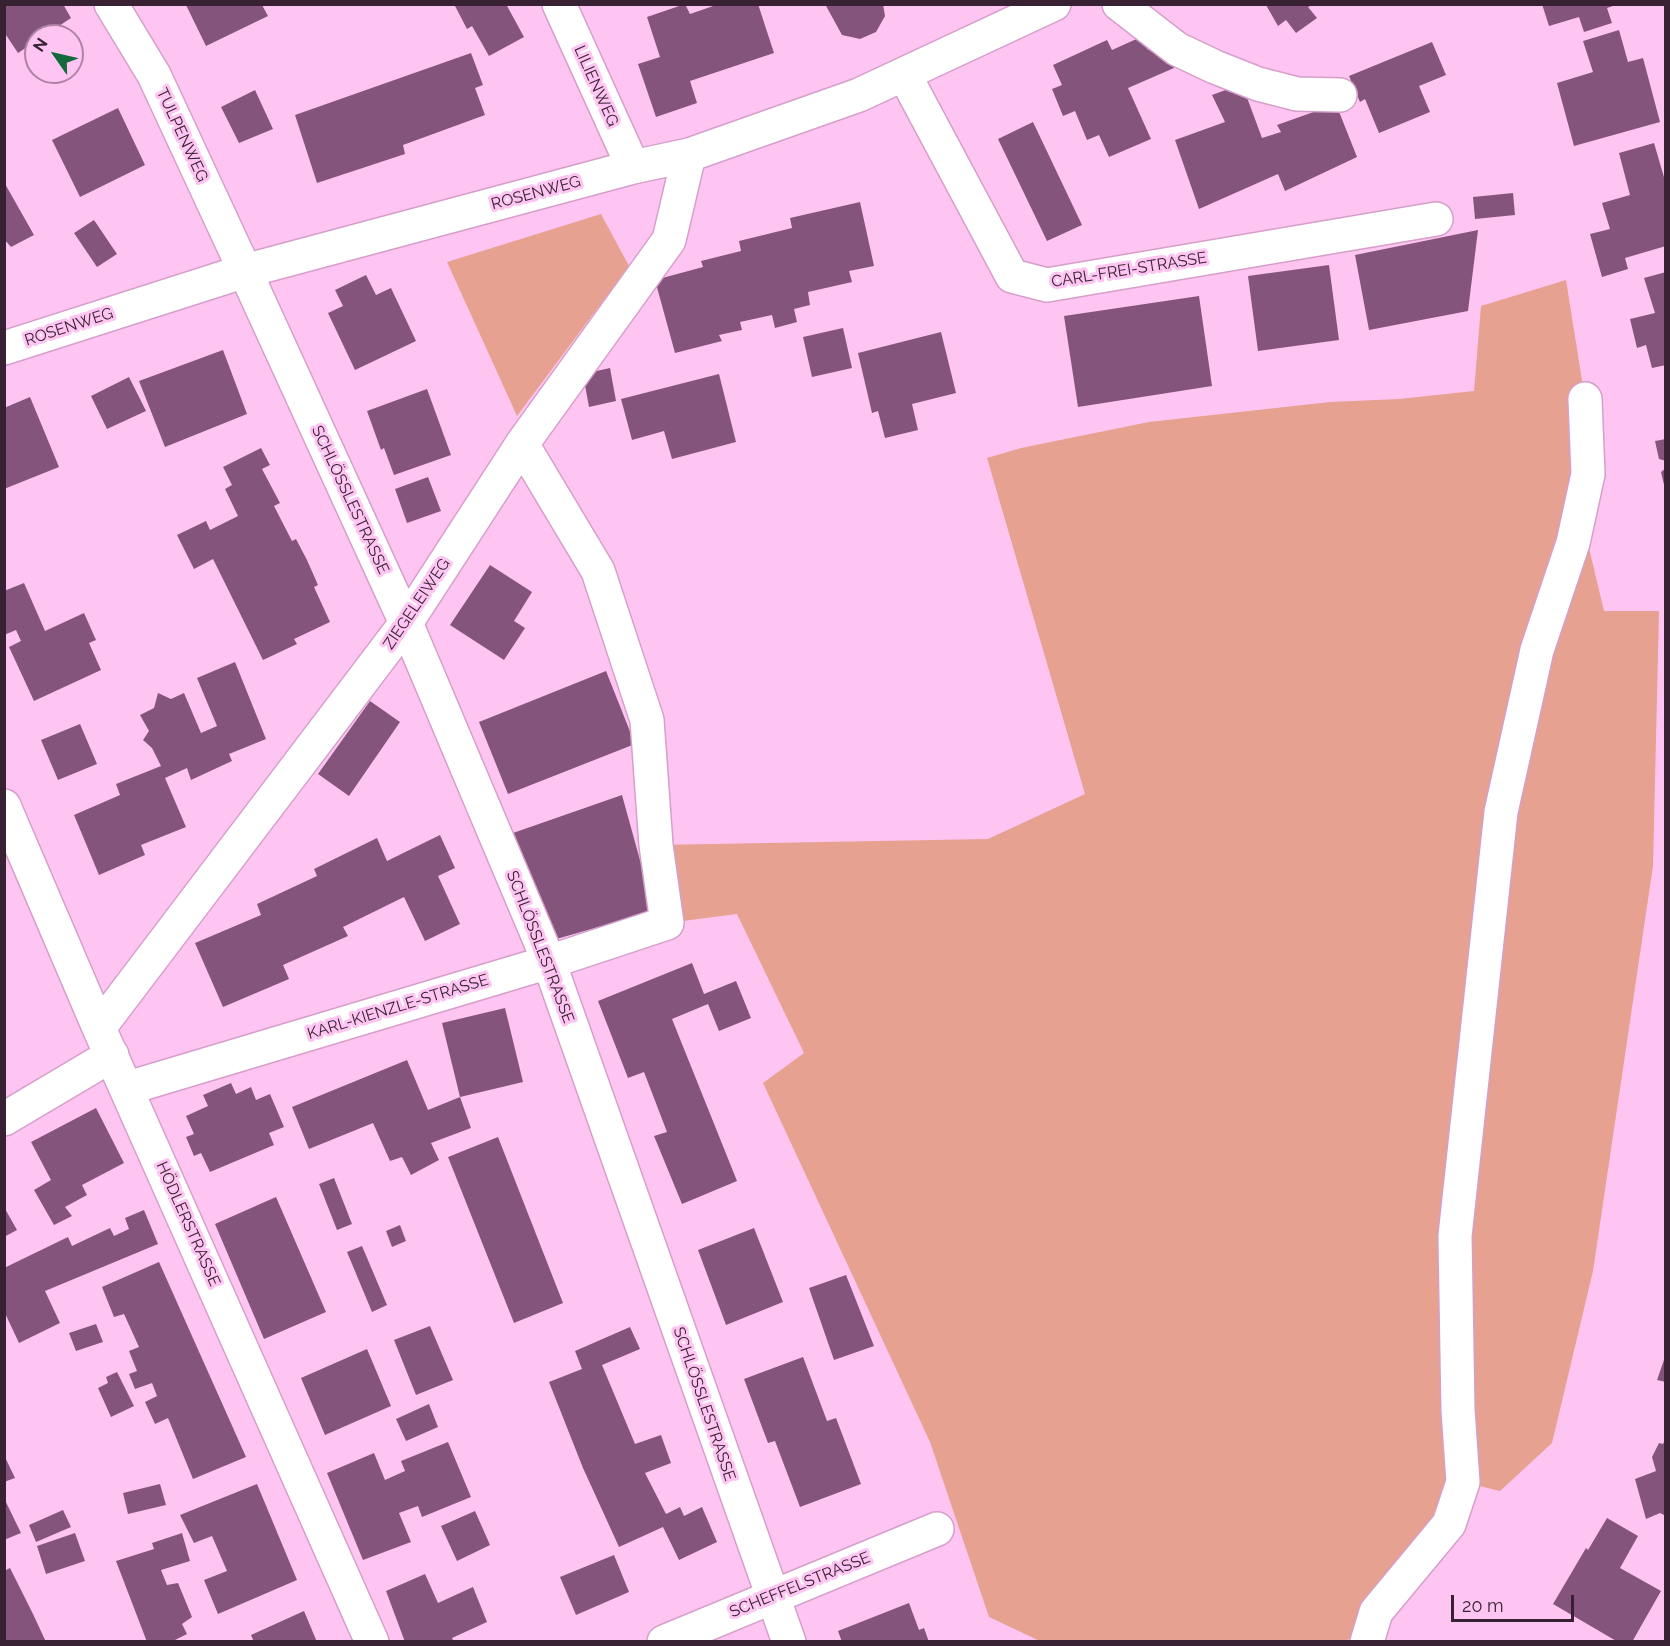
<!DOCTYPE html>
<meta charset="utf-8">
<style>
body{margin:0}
#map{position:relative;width:1670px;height:1646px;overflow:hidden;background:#ffc5f2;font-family:Raleway,sans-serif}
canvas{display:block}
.frame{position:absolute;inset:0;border:6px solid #372133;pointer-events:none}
.north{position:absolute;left:24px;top:24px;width:60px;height:60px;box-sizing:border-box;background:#ffc5f2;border:2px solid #af83a6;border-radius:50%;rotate:304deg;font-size:16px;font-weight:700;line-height:24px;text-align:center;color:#372133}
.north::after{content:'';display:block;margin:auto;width:21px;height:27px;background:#12693b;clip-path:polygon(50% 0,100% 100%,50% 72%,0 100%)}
.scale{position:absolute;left:1451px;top:1595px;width:123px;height:27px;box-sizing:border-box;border:3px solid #372133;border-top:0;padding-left:8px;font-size:18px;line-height:21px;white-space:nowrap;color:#372133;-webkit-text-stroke:4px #ffc5f2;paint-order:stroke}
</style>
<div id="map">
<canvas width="1670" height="1646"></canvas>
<div class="frame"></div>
<div class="north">N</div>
<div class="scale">20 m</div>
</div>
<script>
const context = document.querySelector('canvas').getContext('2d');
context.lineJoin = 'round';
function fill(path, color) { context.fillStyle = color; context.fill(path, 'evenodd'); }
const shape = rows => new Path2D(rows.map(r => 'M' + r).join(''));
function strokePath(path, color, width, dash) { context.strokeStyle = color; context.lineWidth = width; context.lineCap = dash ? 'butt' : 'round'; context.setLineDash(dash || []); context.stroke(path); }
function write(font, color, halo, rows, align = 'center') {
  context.font = font + ' Raleway,sans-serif'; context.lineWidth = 6; context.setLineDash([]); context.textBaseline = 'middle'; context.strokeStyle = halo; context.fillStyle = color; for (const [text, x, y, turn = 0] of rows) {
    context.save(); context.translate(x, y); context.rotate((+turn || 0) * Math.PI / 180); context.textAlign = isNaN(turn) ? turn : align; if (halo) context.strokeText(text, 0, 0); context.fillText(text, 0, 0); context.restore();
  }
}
const green = shape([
 [601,214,629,266,517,416,447,262],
 [1566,280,1585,399,1580,510,1604,611,1659,611,1653,866,1593,1271,1552,1443,1500,1491,1463,1482,1366,1636,1336,1642,1042,1642,989,1617,930,1442,763,1083,804,1053,737,914,667,923,656,845,988,839,1085,794,987,458,1021,448,1149,422,1330,402,1399,399,1474,391,1481,306]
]);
const building = shape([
 [4,4,63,4,71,18,44,36,36,36,36,41,18,53,4,32],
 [454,4,506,4,524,37,489,56,472,26,467,29],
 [685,4,690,14,719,4,758,4,774,53,690,81,697,103,656,117,638,64,660,57,647,17],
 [825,4,883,4,885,16,876,32,860,39,842,35],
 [1542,4,1616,4,1616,5,1607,8,1612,23,1584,32,1579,17,1549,26],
 [186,5,262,5,268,16,206,46],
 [1266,5,1313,5,1308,7,1317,18,1296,33,1286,20,1278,26],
 [1619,30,1628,62,1643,58,1660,122,1574,146,1557,83,1593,72,1583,41],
 [1141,37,1148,50,1163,43,1174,68,1128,88,1151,139,1109,157,1099,135,1087,140,1075,111,1063,116,1052,89,1062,85,1053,65,1107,40,1112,50],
 [1432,42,1446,75,1419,86,1430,112,1379,133,1365,99,1360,102,1349,76],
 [471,53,483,85,475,88,485,115,403,145,405,154,317,183,295,115],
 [1242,84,1262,138,1281,132,1277,125,1336,104,1357,157,1285,191,1278,174,1199,209,1175,140,1225,122,1212,95],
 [255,90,273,129,239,143,221,107],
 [118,108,145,165,80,197,52,140],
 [1033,122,1082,225,1047,241,998,139],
 [1654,143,1666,184,1666,246,1625,258,1628,269,1602,277,1590,234,1610,229,1602,203,1630,195,1619,153],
 [4,182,34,235,11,247,4,239],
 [1513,193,1515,215,1475,219,1473,197],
 [860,202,874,266,849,271,852,282,808,292,810,305,794,309,797,322,775,328,772,315,740,322,742,330,719,335,722,341,675,353,655,280,703,267,701,261,741,251,739,241,792,228,790,218],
 [94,220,117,254,97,267,74,233],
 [1478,230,1468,311,1369,330,1355,255],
 [1329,265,1339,340,1258,351,1248,276],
 [1666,272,1666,365,1652,368,1646,345,1637,348,1630,319,1655,313,1644,278],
 [366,275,376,295,391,288,416,341,355,370,328,313,343,306,335,290],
 [1199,296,1212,386,1078,407,1064,316],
 [843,328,852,368,812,377,803,337],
 [941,332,956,393,912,404,918,430,885,438,878,411,872,413,858,353],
 [223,350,247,414,165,447,139,381],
 [610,368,616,401,589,407,583,374],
 [719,374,736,442,672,459,664,431,632,440,621,399],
 [129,377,146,411,107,429,91,396],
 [427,389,451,455,394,475,384,448,381,450,367,411],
 [30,397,59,467,4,489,4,408],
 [1666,439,1666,461,1659,459,1655,441],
 [261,448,270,465,262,469,280,503,274,506,292,541,296,539,307,560,318,585,314,587,330,622,294,639,297,644,263,660,213,559,194,569,177,535,206,521,210,530,238,516,225,489,232,485,223,467],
 [1666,468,1666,489,1665,489,1661,472],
 [428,477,441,511,407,523,395,489],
 [490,565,532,592,514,621,525,628,504,660,450,625],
 [24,583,45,631,84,613,96,640,89,643,101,670,34,701,9,647,21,641,16,630,4,635,4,591],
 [235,662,266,739,229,754,232,761,191,780,187,768,165,778,186,827,141,845,145,855,99,875,74,815,120,795,116,784,161,766,152,748,143,740,149,731,140,715,154,708,158,693,171,699,184,693,201,733,217,726,197,678],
 [606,671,635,744,508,794,479,722],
 [370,701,400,722,349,796,318,774],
 [80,724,97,764,58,780,41,740],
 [622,795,654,911,553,940,513,833],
 [440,835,455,868,438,876,460,924,425,941,404,897,343,927,348,936,283,965,289,979,223,1007,195,943,261,915,257,904,317,876,314,869,377,838,387,861],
 [692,963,704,994,736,981,751,1018,719,1031,708,1004,672,1019,737,1181,682,1204,654,1136,667,1132,644,1072,628,1078,598,1001],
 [505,1008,523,1082,460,1097,442,1023],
 [407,1060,428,1110,460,1097,471,1128,431,1143,439,1160,411,1175,402,1157,390,1161,373,1123,309,1149,292,1107],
 [231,1083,236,1094,251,1087,256,1100,270,1094,284,1127,269,1133,274,1145,210,1172,201,1153,194,1156,186,1137,194,1134,186,1116,208,1106,203,1095],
 [96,1108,124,1163,82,1185,87,1195,65,1207,72,1216,54,1225,34,1190,51,1180,31,1142],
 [498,1137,563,1303,514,1323,448,1157],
 [334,1178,352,1224,337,1230,319,1184],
 [276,1197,326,1312,264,1339,215,1224],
 [4,1207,17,1230,4,1237],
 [144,1210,158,1244,45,1291,60,1323,19,1343,4,1311,4,1268,68,1237,72,1246,110,1228,114,1236,129,1229,125,1218],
 [400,1225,406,1241,392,1247,386,1231],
 [754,1228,783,1302,726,1325,698,1250],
 [362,1246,387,1305,372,1312,347,1252],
 [159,1262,246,1457,193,1479,168,1418,155,1424,145,1402,157,1396,152,1383,135,1389,129,1374,137,1371,129,1351,139,1347,124,1314,114,1317,102,1287],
 [846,1275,874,1346,834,1360,809,1288],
 [96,1324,103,1342,76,1351,69,1333],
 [430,1326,453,1380,416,1395,394,1340],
 [630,1327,640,1349,602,1365,635,1444,661,1435,671,1463,645,1473,666,1514,680,1507,684,1516,702,1507,717,1542,679,1560,663,1527,619,1547,583,1468,549,1382,582,1369,575,1351],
 [367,1349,391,1406,325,1435,301,1378],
 [1666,1354,1666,1382,1657,1380],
 [803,1357,827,1421,836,1418,861,1484,800,1507,775,1441,768,1443,744,1379],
 [117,1372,134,1406,111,1417,98,1388,108,1383,106,1377],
 [429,1404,438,1427,406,1441,396,1419],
 [1666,1438,1666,1516,1660,1513,1646,1519,1635,1479,1656,1471,1652,1457,1659,1443,1663,1444],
 [448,1442,471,1497,422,1517,418,1506,399,1513,411,1542,363,1560,327,1473,374,1453,385,1480,405,1471,401,1461],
 [4,1455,15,1478,4,1482],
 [160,1484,166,1505,128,1514,123,1493],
 [257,1484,297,1580,218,1614,204,1580,227,1571,212,1536,194,1543,180,1515],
 [4,1498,21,1533,4,1540],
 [63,1510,71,1527,36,1542,29,1525],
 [475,1511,490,1545,457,1561,441,1526],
 [1607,1518,1638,1536,1620,1568,1661,1591,1632,1642,1618,1642,1553,1604,1586,1548,1588,1550],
 [75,1533,85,1561,46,1574,37,1546],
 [182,1533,190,1561,161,1570,167,1585,178,1583,192,1617,182,1624,187,1634,171,1642,147,1642,116,1561,154,1549,152,1543],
 [614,1555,629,1592,576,1615,560,1577],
 [10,1568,33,1614,46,1642,4,1642,4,1571],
 [425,1574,438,1603,473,1587,487,1622,452,1638,454,1642,405,1642,386,1591],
 [909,1603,919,1630,924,1628,929,1642,842,1642,838,1631],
 [304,1611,317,1642,254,1642,251,1635]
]);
const minor = shape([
 [111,4,154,75,245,271,406,623,549,962,789,1642],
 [559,4,633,167],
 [1119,4,1177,49,1215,67,1258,84,1297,94,1340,95],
 [904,74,1012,276,1047,285,1436,219],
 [4,348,245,271,633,167,689,155,859,95,1054,4],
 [4,806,99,1028,372,1642],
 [99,1028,406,623,522,444,669,240,689,155],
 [128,1088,549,962,667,923,656,845,647,720,598,571,522,444],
 [4,1119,112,1055],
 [664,1642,937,1529],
 [1367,1642,1376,1612,1449,1524,1463,1482,1458,1410,1455,1236,1501,812,1537,650,1573,543,1588,474,1585,399]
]);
const streetNames = [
 ["LILIENWEG",596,86,66],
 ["TULPENWEG",182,135,65],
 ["ROSENWEG",536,193,-15],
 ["CARL-FREI-STRASSE",1129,270,-9],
 ["ROSENWEG",69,327,-18],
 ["SCHLÖSSLESTRASSE",350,500,65],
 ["ZIEGELEIWEG",417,604,-56],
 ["SCHLÖSSLESTRASSE",540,947,69],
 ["KARL-KIENZLE-STRASSE",398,1007,-17],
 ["HÖDLERSTRASSE",188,1224,66],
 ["SCHLÖSSLESTRASSE",704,1404,71],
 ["SCHEFFELSTRASSE",800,1585,-22]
];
fill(green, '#e6a190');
fill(building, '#85547c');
strokePath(minor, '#d69fca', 36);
strokePath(minor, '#fff', 33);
write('16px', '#372133', '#ffc5f2', streetNames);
</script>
